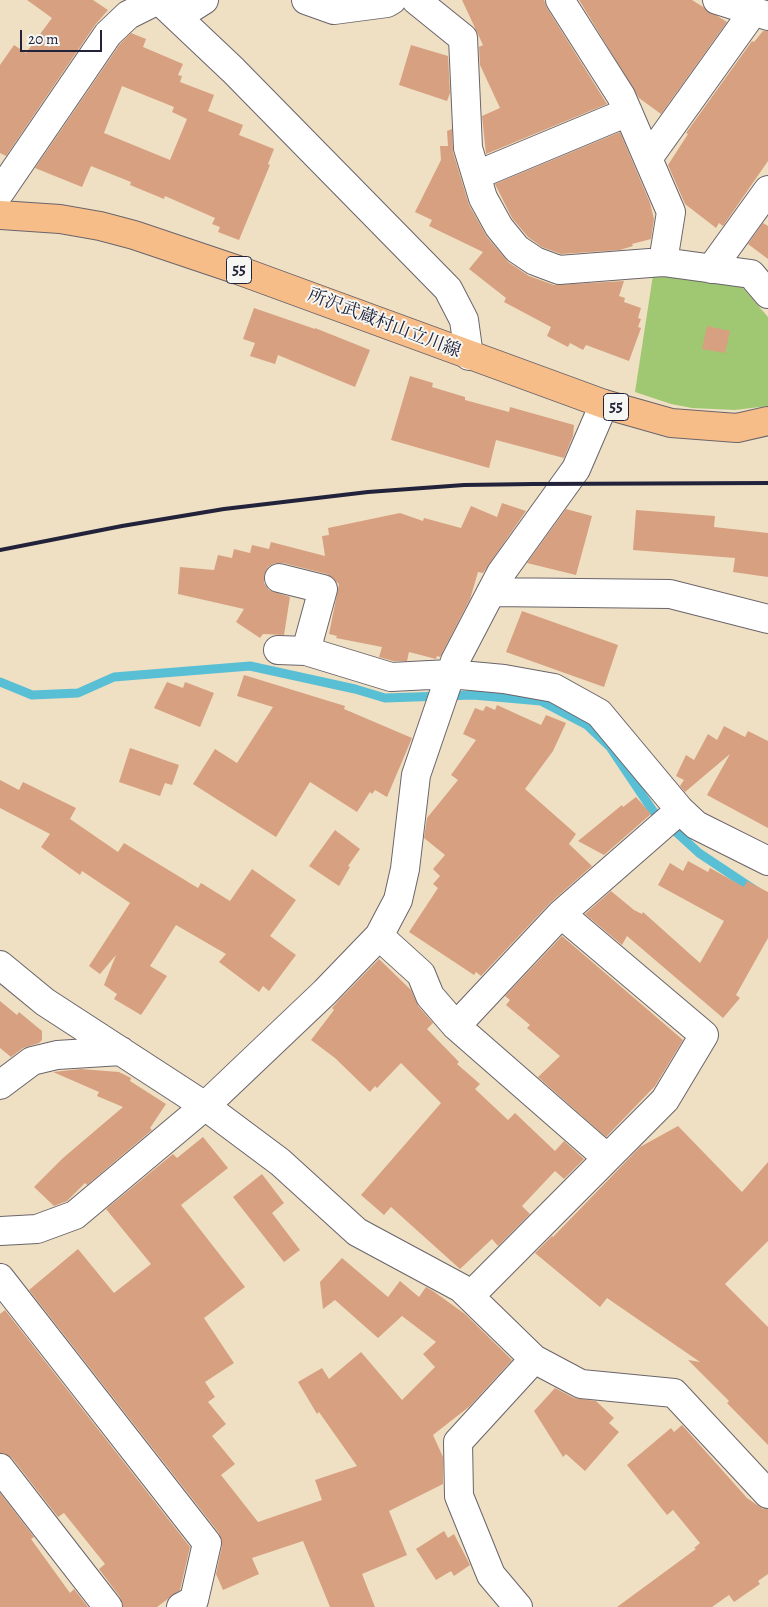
<!DOCTYPE html>
<meta charset="utf-8">
<style>
body{margin:0}
#map{position:relative;width:768px;height:1607px;overflow:hidden;background:#efe0c3;font-family:Alegreya,serif}
canvas{display:block}
.scale{position:absolute;left:20px;top:30px;width:82px;height:22px;box-sizing:border-box;border:2px solid #22223b;border-top:0;padding-left:6px;font-size:15px;line-height:18px;white-space:nowrap;color:#22223b;-webkit-text-stroke:4px #f6f6f2;paint-order:stroke}
</style>
<div id="map">
<canvas width="768" height="1607"></canvas>
<div class="scale">20 m</div>
</div>
<script>
const context = document.querySelector('canvas').getContext('2d');
context.lineJoin = 'round';
function fill(path, color) { context.fillStyle = color; context.fill(path, 'evenodd'); }
const shape = rows => new Path2D(rows.map(r => 'M' + r).join(''));
function strokePath(path, color, width, dash) { context.strokeStyle = color; context.lineWidth = width; context.lineCap = dash ? 'butt' : 'round'; context.setLineDash(dash || []); context.stroke(path); }
function write(font, color, halo, rows, align = 'center') {
  context.font = font + ' Alegreya,"Noto Serif JP",serif'; context.lineWidth = 4; context.setLineDash([]); context.textBaseline = 'middle'; context.strokeStyle = halo; context.fillStyle = color; for (const [text, x, y, turn = 0] of rows) {
    context.save(); context.translate(x, y); context.rotate((+turn || 0) * Math.PI / 180); context.textAlign = isNaN(turn) ? turn : align; if (halo) context.strokeText(text, 0, 0); context.fillText(text, 0, 0); context.restore();
  }
}
const green = shape([
 [653,275,742,287,768,317,768,406,735,410,692,408,671,404,635,392]
]);
const stream = shape([
 [0,682,32,695,78,693,114,677,250,666,355,689,385,698,473,695,541,701,587,725,610,747,653,811,699,853,768,899]
]);
const building = shape([
 [27,0,93,0,108,10,95,25,6,156,0,153,0,65,14,45,26,53,52,18],
 [462,0,544,0,547,8,607,104,486,154,482,116,500,108,480,65,479,47,483,45],
 [579,0,692,0,727,22,661,114,639,98],
 [763,31,768,31,768,161,723,226,719,223,716,228,685,204,668,165,688,134,686,133,752,41,754,42],
 [131,33,146,39,143,47,183,64,178,75,182,76,180,82,214,95,208,111,243,125,239,135,274,149,268,164,270,165,239,240,218,232,220,227,212,224,215,218,165,196,164,199,130,185,131,182,91,166,82,187,35,168,120,44],
 [122,86,174,107,172,112,187,119,170,160,104,133],
 [411,45,448,56,450,93,447,101,399,85],
 [452,129,453,152,469,205,487,237,508,262,529,276,554,285,624,281,619,296,625,298,624,302,641,308,638,318,641,319,638,327,641,328,629,361,586,345,583,350,570,343,568,347,547,336,551,327,504,302,506,298,469,269,483,252,429,226,432,220,415,212,441,160,440,146,448,146,447,131],
 [620,132,650,203,654,219,651,239,632,244,633,246,620,250,561,254,542,247,528,237,512,218,495,184],
 [763,223,768,226,768,259,748,244],
 [254,308,315,329,315,328,370,350,355,387,278,355,275,364,250,356,255,343,243,339],
 [707,326,730,331,725,353,702,349],
 [410,376,433,383,432,387,465,397,465,400,509,412,510,407,574,425,573,436,564,458,496,440,489,468,391,440],
 [502,503,526,511,483,573,478,572,470,599,440,657,437,656,436,659,409,652,407,661,393,661,379,657,382,647,336,638,337,636,329,634,339,584,327,574,283,563,275,563,268,567,264,575,264,583,269,590,290,597,284,635,263,634,260,638,236,622,244,609,178,594,180,567,214,570,218,555,232,558,234,549,250,553,252,545,269,549,271,542,325,556,322,536,329,535,328,528,400,513,423,521,424,518,461,528,471,506,497,517],
 [566,509,592,516,576,575,527,563],
 [636,510,715,516,714,527,768,533,768,577,733,572,735,558,633,550],
 [522,611,618,645,604,687,506,652],
 [244,675,345,706,344,709,412,738,387,797,375,790,372,794,370,792,357,812,310,782,276,837,193,784,215,749,237,763,273,707,237,696],
 [167,682,183,688,185,682,214,693,200,727,154,708],
 [497,705,541,725,546,715,566,723,553,751,525,789,576,834,569,844,592,866,550,903,481,976,476,972,474,975,409,932,438,888,433,884,440,876,433,869,445,855,424,838,427,818,458,780,451,775,476,740,463,734,475,708,483,711,486,706,495,710],
 [724,726,745,737,748,731,768,741,768,828,707,795,730,754,685,792,680,786,684,780,676,776,686,755,694,760,708,734,717,740],
 [130,748,179,765,172,785,165,783,160,796,119,782],
 [0,780,19,790,23,782,76,808,70,819,118,852,124,843,198,888,201,883,230,901,252,869,296,900,270,936,296,955,269,991,263,986,259,992,219,962,226,954,176,925,150,966,167,976,141,1015,114,999,117,994,104,985,116,955,100,974,89,966,130,903,82,871,80,875,41,847,50,834,0,808],
 [636,797,651,814,604,855,578,841,622,805,623,807],
 [335,830,360,849,348,866,350,867,339,886,309,866],
 [688,861,708,872,710,868,744,887,747,881,768,892,768,938,736,995,740,998,723,1018,627,936,622,945,585,914,611,891,634,910,642,914,643,912,700,963,724,921,658,885,670,863,683,871],
 [562,936,683,1040,655,1086,606,1137,538,1077,560,1056,527,1028,530,1025,506,1005,510,1000,505,996],
 [379,959,411,990,418,1006,433,1023,427,1029,459,1062,457,1064,480,1084,475,1089,508,1120,515,1113,555,1151,564,1141,584,1159,564,1179,555,1171,522,1206,530,1214,498,1246,492,1239,460,1269,391,1207,384,1215,361,1195,441,1103,401,1063,377,1088,375,1086,370,1092,335,1058,311,1040,334,1010,332,1008,339,1000],
 [0,1001,17,1015,19,1012,42,1031,42,1040,39,1043,23,1048,11,1057,0,1048],
 [81,1069,119,1072,131,1078,130,1081,166,1104,150,1128,152,1130,87,1185,85,1183,67,1201,54,1206,34,1187,63,1158,123,1107,97,1096,99,1092,53,1072],
 [678,1126,742,1192,768,1162,768,1241,725,1284,768,1327,768,1445,727,1403,729,1401,688,1360,700,1362,607,1298,600,1307,535,1253,552,1236,553,1237,640,1147],
 [203,1137,228,1168,181,1205,245,1287,204,1318,234,1363,205,1382,215,1397,208,1402,226,1424,212,1436,235,1464,221,1475,258,1522,322,1500,315,1480,357,1466,319,1412,317,1414,298,1382,322,1368,329,1379,361,1352,402,1400,435,1367,423,1354,436,1342,402,1316,378,1338,335,1300,323,1309,320,1282,342,1258,388,1297,400,1281,419,1297,426,1287,433,1291,465,1314,512,1360,470,1406,433,1435,443,1457,443,1484,389,1511,407,1555,362,1574,375,1607,330,1607,303,1541,252,1558,259,1574,223,1590,216,1574,222,1546,219,1533,29,1290,78,1249,114,1293,151,1264,106,1209,173,1154,177,1158],
 [262,1174,284,1203,272,1213,300,1250,284,1262,233,1197],
 [5,1310,190,1547,180,1590,157,1607,123,1607,120,1597,99,1569,105,1564,64,1513,58,1517,12,1458,0,1453,0,1314],
 [555,1388,574,1398,596,1401,614,1418,609,1423,619,1432,585,1471,566,1454,563,1457,534,1411],
 [682,1425,747,1498,763,1509,768,1509,768,1574,758,1581,760,1584,734,1602,729,1595,712,1607,617,1607,696,1549,694,1548,700,1543,673,1510,667,1515,627,1465,671,1428,674,1432],
 [0,1493,34,1537,31,1539,70,1593,74,1589,88,1607,0,1607],
 [444,1531,448,1538,454,1534,470,1565,454,1576,451,1571,436,1580,416,1549]
]);
const minor = shape([
 [159,0,233,70,448,289,464,320,469,356],
 [306,0,334,10,387,3,392,0],
 [416,0,463,38,468,148,483,198,499,227,517,249,535,261,559,270,663,262],
 [560,0,621,96,671,212,663,262,751,274,768,294],
 [717,0,768,16],
 [177,17,204,0],
 [649,157,753,12],
 [477,175,628,112],
 [0,192,108,34,128,15,158,0],
 [711,269,768,190],
 [279,578,323,589,306,651],
 [491,592,670,594,768,619],
 [278,650,306,651,391,677,450,674,504,679,554,688,599,713,680,810,696,825,768,861],
 [379,936,421,974,430,996,456,1026,606,1157],
 [0,965,45,1002,205,1106,280,1162,357,1232,461,1288,534,1359,581,1384,674,1393,768,1494],
 [456,1026,561,914,680,810],
 [0,1085,32,1061,57,1055,121,1051],
 [0,1231,37,1229,75,1215,205,1106,325,992,379,936,398,900,405,869,416,775,455,661,501,573,576,469,604,404],
 [0,1278,207,1543,194,1600,181,1607],
 [470,1296,665,1100,704,1035,561,914],
 [0,1468,108,1607],
 [518,1607,491,1575,459,1496,458,1442,534,1359]
]);
const major = shape([
 [0,215,60,219,100,226,134,235,238,270,604,404,671,423,737,428,768,421]
]);
const rail = shape([
 [0,550,122,526,224,509,368,492,464,485,533,484,768,483]
]);
const shields = [
 [239,270,25],
 [616,407,25]
];
const shieldNames = [
 ["55",239,270],
 ["55",616,407]
];
const streetNames = [
 ["所沢武蔵村山立川線",384,324,21]
];
fill(green, '#a0c873');
strokePath(stream, '#58bfd5', 9);
fill(building, '#d7a080');
strokePath(minor, '#6a646b', 30);
strokePath(major, '#6a646b', 30);
strokePath(minor, '#fff', 28);
strokePath(major, '#f7bd88', 28);
strokePath(rail, '#22223b', 4);
for (const [x, y, w] of shields) { const box = new Path2D(); box.roundRect(x - w / 2, y - 13.5, w, 27, 4); context.fillStyle = '#f6f6f2'; context.fill(box); strokePath(box, '#22223b', 1); }
write('bold 16px', '#22223b', null, shieldNames);
write('18px', '#22223b', '#f6f6f2', streetNames);
</script>
